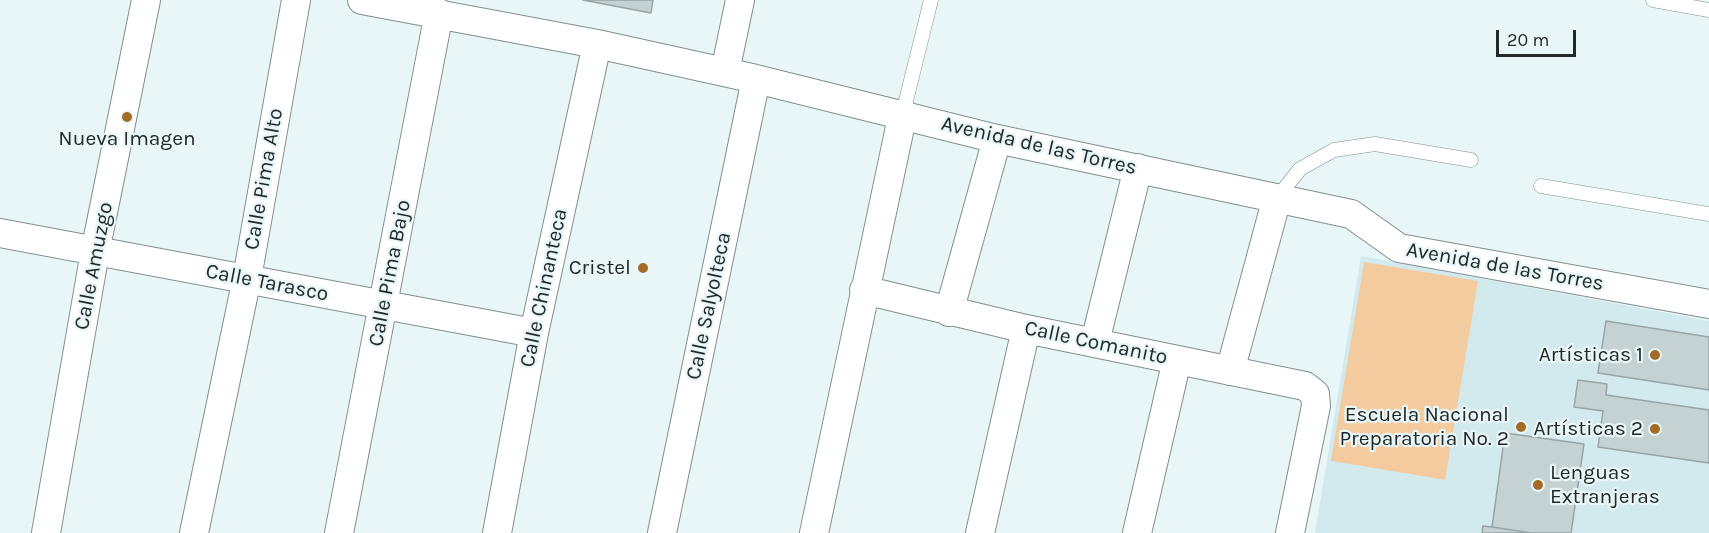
<!DOCTYPE html>
<meta charset="utf-8">
<style>
body{margin:0}
#map{position:relative;width:1709px;height:533px;overflow:hidden;background:#e8f6f8;font-family:Karla,sans-serif}
canvas{display:block}
.scale{position:absolute;left:1496px;top:30px;width:80px;height:27px;box-sizing:border-box;border:3px solid #222728;border-top:0;padding-left:8px;font-size:18px;line-height:21px;white-space:nowrap;color:#222728;-webkit-text-stroke:4px #e8f6f8;paint-order:stroke}
</style>
<div id="map">
<canvas width="1709" height="533"></canvas>
<div class="scale">20 m</div>
</div>
<script>
const context = document.querySelector('canvas').getContext('2d');
context.lineJoin = 'round';
function fill(path, color) { context.fillStyle = color; context.fill(path, 'evenodd'); }
const shape = rows => new Path2D(rows.map(r => 'M' + r).join(''));
function strokePath(path, color, width, dash) { context.strokeStyle = color; context.lineWidth = width; context.lineCap = dash ? 'butt' : 'round'; context.setLineDash(dash || []); context.stroke(path); }
function write(font, color, halo, rows, align = 'center') {
  context.font = font + ' Karla,sans-serif'; context.lineWidth = 4.5; context.setLineDash([]); context.textBaseline = 'middle'; context.strokeStyle = halo; context.fillStyle = color; for (const [text, x, y, turn = 0] of rows) {
    context.save(); context.translate(x, y); context.rotate((+turn || 0) * Math.PI / 180); context.textAlign = isNaN(turn) ? turn : align; if (halo) context.strokeText(text, 0, 0); context.fillText(text, 0, 0); context.restore();
  }
}
const built = shape([
 [1361,256,1709,321,1709,533,1315,533]
]);
const green = shape([
 [1364,262,1478,281,1445,480,1331,461]
]);
const building = shape([
 [583,0,653,0,651,13,583,0],
 [1606,321,1709,337,1709,390,1598,373,1606,321],
 [1578,380,1607,384,1606,395,1709,410,1709,463,1598,447,1603,411,1574,407,1578,380],
 [1505,433,1584,444,1571,533,1531,533,1492,527,1505,433],
 [1483,526,1492,527,1531,533,1482,533,1483,526]
]);
const lane = shape([
 [1653,0,1709,10],
 [903,113,931,0],
 [1541,186,1709,214],
 [1277,198,1300,169,1334,150,1375,144,1471,160]
]);
const street = shape([
 [362,0,597,44,756,79,997,139,1351,214,1399,248,1709,304],
 [725,72,740,0],
 [0,233,534,333],
 [864,290,1026,329,1305,386,1315,394,1316,406,1290,533],
 [949,312,997,139],
 [1095,342,1138,168],
 [1230,371,1277,198],
 [46,533,95,252,146,0],
 [194,533,247,278,296,0],
 [339,533,439,13],
 [497,533,534,333,597,44],
 [662,533,756,79],
 [814,533,903,113],
 [980,533,1026,329],
 [1137,533,1177,360]
]);
const markers = [
 [127,117,6,"#a26b26"],
 [643,268,6,"#a26b26"],
 [1655,355,6,"#a26b26"],
 [1521,427,6,"#a26b26"],
 [1655,429,6,"#a26b26"],
 [1538,485,6,"#a26b26"]
];
const poiNames = [
 ["Nueva Imagen",127,139,"center"],
 ["Cristel",631,268],
 ["Artísticas 1",1643,355],
 ["Escuela Nacional",1509,415],
 ["Preparatoria No. 2",1509,439],
 ["Artísticas 2",1643,429],
 ["Lenguas",1550,473,"left"],
 ["Extranjeras",1550,497,"left"]
];
const streetNames = [
 ["Avenida de las Torres",1039,146,13],
 ["Calle Pima Alto",264,179,-80],
 ["Calle Amuzgo",94,266,-79],
 ["Avenida de las Torres",1505,267,10],
 ["Calle Pima Bajo",390,273,-79],
 ["Calle Tarasco",267,283,11],
 ["Calle Chinanteca",544,288,-78],
 ["Calle Salyolteca",709,306,-78],
 ["Calle Comanito",1096,343,12]
];
fill(built, '#d2eaed');
fill(green, '#f4cb9f');
fill(building, '#c4d2d4');
strokePath(building, '#97a4a6', 1.5);
strokePath(lane, '#818f90', 15);
strokePath(street, '#818f90', 30);
strokePath(lane, '#fff', 14);
strokePath(street, '#fff', 28);
for (const [x, y, r, color] of markers) { const dot = new Path2D(); dot.arc(x, y, r, 0, 2 * Math.PI); context.fillStyle = color; context.fill(dot); strokePath(dot, '#e8f6f8', 2); }
write('21px', '#222728', '#e8f6f8', poiNames, 'right');
write('21px', '#222728', '#e8f6f8', streetNames);
</script>
